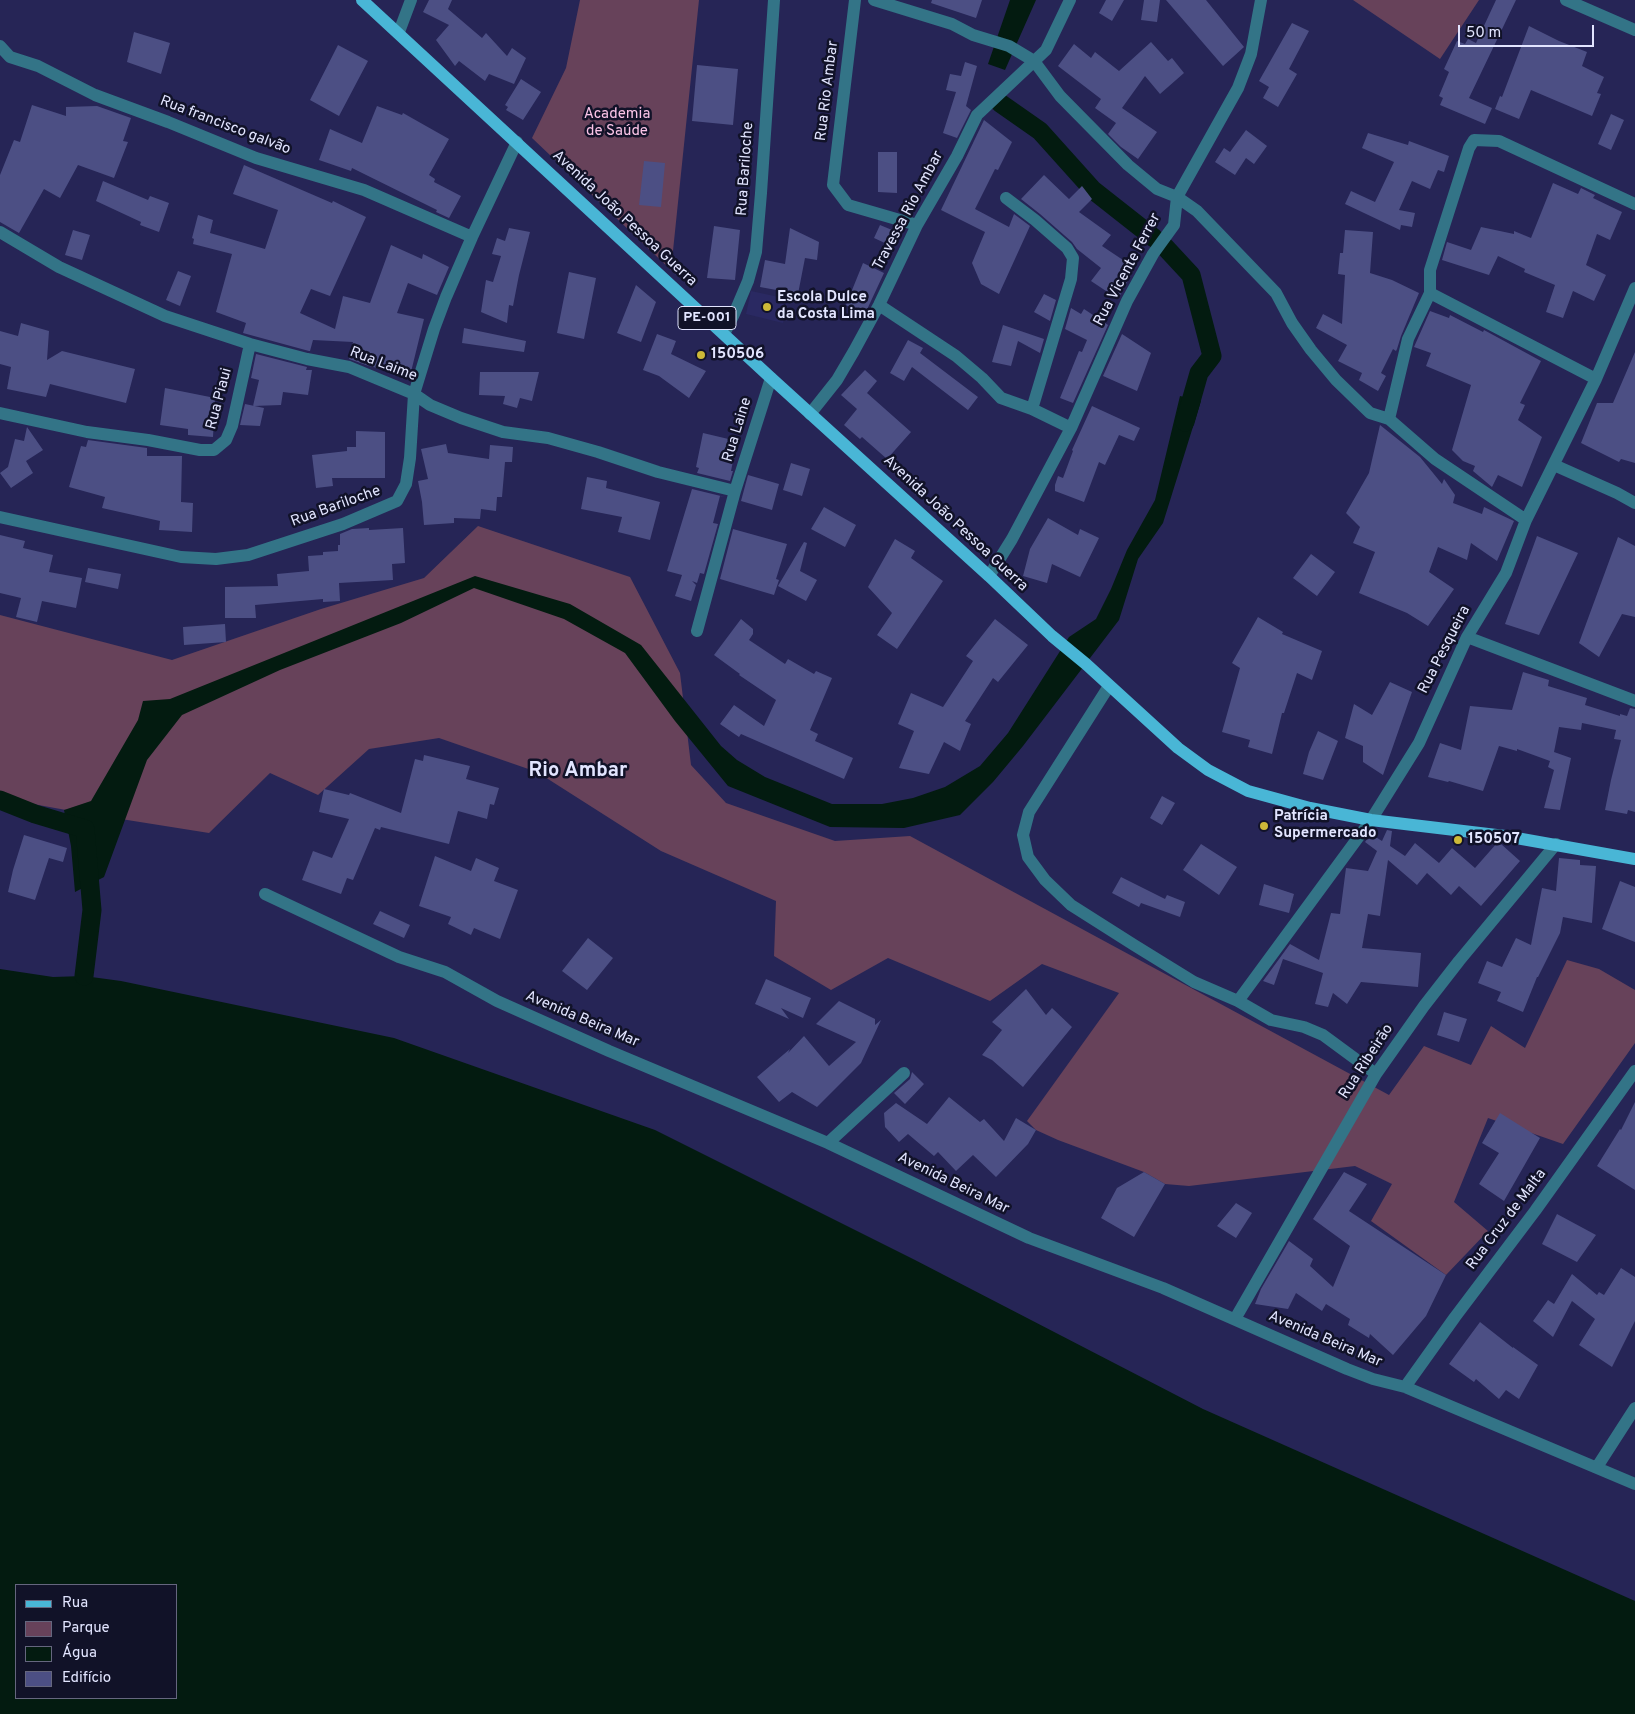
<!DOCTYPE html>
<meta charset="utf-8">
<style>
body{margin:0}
#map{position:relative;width:1635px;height:1714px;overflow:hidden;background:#262556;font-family:Overpass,sans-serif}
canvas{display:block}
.legend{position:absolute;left:15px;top:1584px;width:162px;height:115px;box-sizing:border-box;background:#111228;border:1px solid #65667e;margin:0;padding:6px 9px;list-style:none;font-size:15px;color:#e2e5ff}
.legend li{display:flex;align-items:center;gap:10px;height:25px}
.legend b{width:25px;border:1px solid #65667e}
.scale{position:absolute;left:1458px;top:25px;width:136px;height:22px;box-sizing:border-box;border:2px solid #e2e5ff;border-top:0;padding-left:6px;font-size:15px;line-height:18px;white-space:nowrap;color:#e2e5ff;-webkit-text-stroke:4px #111228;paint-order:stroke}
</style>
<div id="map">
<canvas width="1635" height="1714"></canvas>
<ul class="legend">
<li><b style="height:6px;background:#49b6d6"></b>Rua</li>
<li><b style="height:14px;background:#67425a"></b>Parque</li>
<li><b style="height:14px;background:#031b10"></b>Água</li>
<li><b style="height:14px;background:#4c4f84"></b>Edifício</li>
</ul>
<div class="scale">50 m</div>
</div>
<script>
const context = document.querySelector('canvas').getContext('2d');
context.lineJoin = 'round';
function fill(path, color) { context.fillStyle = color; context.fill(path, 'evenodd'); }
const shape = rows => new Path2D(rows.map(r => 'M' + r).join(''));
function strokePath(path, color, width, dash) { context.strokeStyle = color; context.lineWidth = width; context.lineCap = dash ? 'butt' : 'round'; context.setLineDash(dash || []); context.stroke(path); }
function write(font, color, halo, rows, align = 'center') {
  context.font = font + ' Overpass,sans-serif'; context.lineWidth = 5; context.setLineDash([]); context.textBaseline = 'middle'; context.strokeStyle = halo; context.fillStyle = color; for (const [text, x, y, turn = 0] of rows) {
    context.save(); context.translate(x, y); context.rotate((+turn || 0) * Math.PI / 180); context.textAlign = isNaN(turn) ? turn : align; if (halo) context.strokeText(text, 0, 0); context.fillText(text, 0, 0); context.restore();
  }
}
const built = shape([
 [751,291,788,299,783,323,746,314]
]);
const green = shape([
 [580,0,699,0,671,270,532,138,566,68],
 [1353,0,1479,0,1440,59],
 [478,526,630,577,680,673,691,765,726,803,835,841,910,836,1389,1095,1424,1046,1471,1065,1491,1026,1525,1048,1567,960,1599,969,1635,990,1635,1043,1563,1144,1488,1118,1454,1202,1488,1231,1446,1275,1371,1221,1392,1184,1355,1166,1189,1186,1165,1184,1144,1172,1058,1140,1036,1130,1027,1121,1119,993,1042,964,990,1001,888,958,831,990,774,956,776,901,661,851,537,772,439,738,369,749,318,795,270,773,209,833,77,812,0,798,0,615,172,660,321,609,424,578]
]);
const water = shape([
 [1010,0,1036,0,1005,70,988,64],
 [1180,396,1201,401,1163,523,1138,559,1119,620,1023,746,993,782,960,815,904,828,830,827,728,786,675,721,625,653,564,619,474,588,401,623,280,670,182,715,147,760,104,877,75,892,71,846,64,810,91,801,138,720,143,701,170,699,475,576,570,604,641,645,721,746,737,760,765,777,832,804,882,804,913,798,945,787,980,766,1008,733,1069,637,1096,619,1111,589,1127,550,1155,500],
 [0,969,53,977,84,976,121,981,394,1038,655,1130,915,1260,1203,1409,1635,1601,1635,1714,0,1714],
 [16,1585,176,1585,176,1698,16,1698]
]);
const canal = shape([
 [1000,103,1040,131,1093,190,1154,238],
 [1165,247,1191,275,1212,356,1199,373,1185,422],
 [0,800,35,814,85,829,92,910,84,976]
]);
const building = shape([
 [429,0,452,0,448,9,482,38,486,33,507,56,512,48,526,58,514,84,489,74,485,81,459,61,455,66,436,40,449,25,423,12],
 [932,0,982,0,976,18,931,3],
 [1106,0,1124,0,1112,21,1099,13],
 [1144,0,1160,0,1157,22,1141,20],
 [1166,0,1206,0,1244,47,1223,66],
 [1496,0,1516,0,1469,98,1492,108,1485,124,1440,105,1443,98,1439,96,1449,72,1444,69,1457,41,1465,44,1468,39,1476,43],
 [1292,23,1309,31,1289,69,1297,74,1278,107,1263,98,1269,87,1259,81],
 [1529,26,1559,41,1587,52,1582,66,1604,77,1597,93,1601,94,1592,116,1531,90,1519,119,1495,109,1500,96,1502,97],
 [134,32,170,43,161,74,127,62],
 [1151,42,1168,61,1172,58,1184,73,1160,94,1145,76,1122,108,1157,132,1138,159,1121,147,1108,134,1116,123,1095,108,1101,99,1058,66,1074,44,1091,58,1095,52,1119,71],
 [338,45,368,61,339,116,310,100],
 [965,62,977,66,966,106,971,110,957,138,943,133,956,92,946,90,950,74,961,76],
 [697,65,738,69,733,125,692,121],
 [521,79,541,92,523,120,506,110,508,107,505,105],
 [32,105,66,116,66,107,97,106,131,118,123,141,128,142,114,178,78,165,60,198,44,189,19,233,0,222,0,175,14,140,20,142],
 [377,106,402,115,403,113,449,139,429,175,435,179,434,182,461,196,449,218,436,212,437,210,352,168,351,171,319,160,330,129,362,143],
 [1611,114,1624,120,1611,150,1598,144],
 [984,120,1012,142,998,170,995,169,975,209,1009,227,1014,214,1030,226,999,294,981,284,972,263,985,232,941,210],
 [1246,130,1267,146,1254,164,1246,158,1235,175,1215,162,1224,148,1230,152],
 [1368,133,1408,145,1409,141,1449,156,1444,172,1438,170,1430,189,1412,181,1399,210,1415,213,1412,227,1401,225,1400,230,1345,204,1351,191,1375,202,1394,162,1362,148],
 [878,152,897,152,897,193,878,192],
 [644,161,665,163,661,207,639,205],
 [244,165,332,203,333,201,366,217,330,296,311,289,300,313,335,329,343,296,370,303,391,245,422,259,423,254,449,267,437,295,408,283,397,313,424,319,410,376,369,366,349,359,353,342,313,340,310,351,309,351,243,333,246,323,216,312,232,254,193,244,194,239,192,238,198,215,213,220,210,233,265,249,278,210,233,194],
 [1044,175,1069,199,1082,186,1092,199,1079,212,1111,235,1102,246,1135,268,1118,299,1091,281,1101,268,1077,249,1072,242,1040,214,1021,199],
 [103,181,148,200,150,196,169,203,159,232,140,225,141,222,96,201],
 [1553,183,1578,194,1581,188,1595,195,1593,198,1622,212,1610,240,1597,234,1586,265,1606,275,1594,301,1573,291,1563,318,1546,312,1555,285,1524,272,1525,269,1498,256,1489,275,1442,260,1447,242,1471,250,1481,227,1514,234,1514,231,1531,238],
 [880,225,892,230,887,244,874,238],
 [714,226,740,230,735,280,707,278],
 [509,228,530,232,519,275,513,306,509,305,507,323,481,312,486,280,493,282,501,256,492,254,497,238,505,241],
 [790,228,819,242,817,260,805,258,798,294,760,287,765,260,785,264],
 [73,230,90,235,82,260,65,255],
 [1345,230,1373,232,1370,273,1392,280,1419,293,1401,336,1397,349,1396,351,1393,349,1381,373,1386,376,1378,391,1359,380,1362,373,1338,361,1347,345,1316,328,1323,314,1342,324,1345,275,1338,274,1340,253,1343,253],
 [863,263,884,273,864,316,846,305],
 [178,271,191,276,180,306,166,300],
 [569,272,596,278,584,339,557,333],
 [636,285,656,302,641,342,617,333],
 [1044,294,1056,300,1050,321,1034,312],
 [1071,308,1081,314,1084,309,1108,325,1073,403,1060,398,1079,351,1082,352,1087,340,1065,329],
 [1430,311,1449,318,1450,315,1483,332,1484,330,1541,361,1520,403,1525,405,1518,420,1542,437,1522,487,1498,475,1492,487,1473,471,1475,466,1463,461,1452,450,1471,385,1426,366,1431,353,1414,347],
 [21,323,49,331,47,360,62,351,135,369,126,403,50,384,46,397,7,389,11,367,0,364,0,331,18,336],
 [1003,325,1044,339,1040,353,1018,341,1011,366,992,362],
 [464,328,526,341,524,352,462,343],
 [657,334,676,341,671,354,706,371,689,398,659,376,643,370],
 [1122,334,1151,353,1137,391,1103,376],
 [908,340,923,348,920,353,978,397,968,410,912,367,904,381,890,373],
 [1635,352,1635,463,1621,459,1619,462,1581,443,1597,403,1613,403],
 [256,354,307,367,306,370,312,370,308,395,283,392,281,405,253,406,259,380,251,378],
 [865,370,877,381,867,393,911,432,887,459,862,437,860,439,844,425,857,409,841,395],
 [480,372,539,372,532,401,520,398,517,408,503,404,505,396,479,395],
 [165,388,215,398,213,437,188,435,188,429,160,425],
 [245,404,264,408,260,426,240,425],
 [1092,406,1140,428,1134,441,1119,435,1105,465,1099,462,1084,502,1055,491,1055,485,1058,476,1063,478,1073,451,1072,450],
 [1380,425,1420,457,1442,484,1444,479,1455,495,1453,503,1482,514,1484,507,1514,521,1497,561,1471,543,1467,560,1438,547,1429,572,1454,589,1428,626,1407,613,1359,593,1375,552,1353,543,1360,527,1346,513,1369,473],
 [27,427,43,450,26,461,33,473,11,488,0,473,8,467,15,439,24,441],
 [356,431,385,432,385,478,332,478,333,486,316,488,312,455,347,451,347,447,356,447],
 [703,433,737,441,731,471,733,471,730,481,697,473,699,468,696,467],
 [88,440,147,448,147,456,182,456,181,502,193,503,192,532,159,530,160,521,102,508,105,497,69,487,81,446,86,447],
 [446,444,448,453,489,459,490,445,513,447,512,462,505,462,502,497,497,497,496,511,481,509,480,519,454,518,454,523,424,525,422,502,418,481,428,479,421,449],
 [791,463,810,469,802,496,783,490],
 [748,475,779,484,772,510,741,501],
 [587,477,607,481,606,488,660,502,650,540,618,532,622,517,581,509],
 [692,489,725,497,720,496,713,523,718,524,704,574,700,573,697,583,692,581,696,585,691,601,675,596,682,575,667,571],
 [824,507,856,525,845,547,811,529],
 [1048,518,1078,535,1080,529,1099,538,1080,577,1052,564,1047,583,1023,576,1030,549],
 [369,528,369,530,403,528,405,563,392,564,393,580,339,583,340,601,323,602,323,599,255,605,256,618,225,618,225,587,278,586,277,574,309,571,308,556,323,555,323,552,338,551,338,545,340,545,340,534,352,529],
 [733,529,787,544,776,579,779,580,774,595,720,579],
 [0,535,25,541,23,548,53,555,49,572,82,578,76,608,42,601,37,622,16,617,21,598,0,593],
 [1537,536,1578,553,1539,635,1505,624],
 [1618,537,1635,546,1635,617,1622,614,1599,657,1579,643],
 [895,539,915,551,911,558,943,581,897,649,877,635,892,613,868,587],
 [804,542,807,543,800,571,817,580,806,601,778,586],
 [1311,554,1335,572,1317,596,1293,578],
 [88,568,121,574,118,589,85,582],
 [1258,617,1283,632,1282,634,1322,651,1312,680,1297,673,1284,713,1282,713,1272,754,1248,747,1250,740,1222,732,1240,668,1232,663],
 [741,619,753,629,753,634,749,640,785,664,788,659,814,674,816,671,832,678,810,730,818,734,815,741,853,758,844,779,741,734,739,737,720,724,734,705,764,726,776,700,739,675,740,674,714,655],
 [995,619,1028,645,998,682,993,678,965,721,971,724,960,751,944,742,929,774,899,768,914,731,898,724,911,693,943,707,973,661,966,656],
 [225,624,226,642,184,645,183,627],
 [1523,672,1549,680,1548,686,1587,698,1585,705,1620,716,1620,714,1627,716,1630,708,1635,709,1635,812,1628,810,1627,814,1605,810,1611,780,1621,740,1614,739,1616,730,1582,723,1581,730,1559,727,1554,752,1571,758,1560,810,1544,808,1554,770,1548,767,1550,761,1517,749,1517,751,1499,746,1483,791,1449,781,1448,782,1428,777,1440,743,1461,750,1470,706,1512,710],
 [1390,682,1412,692,1383,775,1363,762,1363,746,1345,738,1354,704,1372,715],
 [1318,731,1338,741,1323,780,1303,774,1309,752],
 [424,755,470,766,466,779,499,788,494,805,490,804,487,819,458,811,449,844,381,827,380,830,375,828,353,880,347,878,341,894,302,880,313,851,332,858,349,819,319,812,324,789,349,795,350,793,401,813,415,759,423,761],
 [1162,796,1175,803,1162,825,1150,818],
 [1387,830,1392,831,1390,846,1405,856,1415,843,1439,863,1452,848,1475,868,1497,843,1501,844,1520,861,1481,906,1459,886,1451,895,1427,873,1417,885,1388,860,1380,916,1368,914,1362,948,1421,953,1418,987,1361,982,1347,1004,1333,993,1328,1007,1315,1004,1323,973,1283,959,1274,985,1263,981,1290,944,1319,960,1331,913,1340,914,1346,868,1368,871,1377,851,1365,842,1371,834,1382,841],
 [24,835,67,848,63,862,49,858,35,900,8,892,13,870],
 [1201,844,1237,867,1219,895,1183,870],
 [435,856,471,871,476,858,499,868,494,881,518,890,500,939,474,928,471,935,448,924,451,917,419,906],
 [1559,858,1580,860,1580,865,1596,866,1592,923,1563,917,1560,933,1538,977,1537,977,1523,1012,1497,1001,1501,992,1478,983,1487,961,1502,967,1516,938,1531,945,1542,888,1556,891],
 [1121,877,1165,899,1167,895,1185,902,1180,917,1141,903,1139,907,1112,893],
 [1620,881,1635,887,1635,942,1602,929],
 [1264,884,1294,894,1289,913,1259,905],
 [380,911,410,925,404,938,373,924],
 [588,938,613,958,587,990,562,971],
 [766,979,811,998,803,1018,781,1008,789,1019,755,1004],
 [1026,989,1046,1015,1052,1008,1072,1027,1023,1087,992,1060,982,1055,1002,1030,992,1022],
 [839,1001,875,1019,875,1025,881,1020,861,1063,817,1107,792,1092,779,1102,757,1077,790,1049,788,1053,804,1036,829,1066,856,1042,816,1024],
 [1444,1012,1467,1019,1459,1042,1437,1035],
 [912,1072,924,1084,905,1104,894,1093,910,1079],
 [949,1097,980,1122,984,1119,1004,1141,1016,1118,1036,1130,1028,1144,996,1177,973,1155,956,1171,938,1152,934,1156,908,1134,899,1142,885,1127,884,1113,896,1103,927,1124],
 [1635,1102,1635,1190,1597,1166,1620,1129,1621,1130],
 [1500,1113,1540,1138,1504,1201,1479,1184,1499,1153,1482,1143],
 [1144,1172,1165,1184,1134,1237,1101,1218,1117,1188],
 [1344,1172,1367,1184,1349,1211,1446,1275,1426,1316,1393,1355,1370,1334,1369,1338,1348,1325,1350,1319,1326,1304,1322,1311,1296,1293,1288,1309,1255,1304,1261,1289,1289,1241,1313,1259,1310,1266,1333,1287,1350,1246,1313,1219],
 [1236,1203,1252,1213,1236,1238,1217,1226],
 [1557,1214,1596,1235,1577,1262,1542,1244],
 [1621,1268,1635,1277,1635,1321,1612,1367,1579,1345,1595,1319,1572,1301,1553,1337,1533,1321,1548,1300,1554,1304,1572,1274,1597,1295,1599,1292,1604,1295],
 [1480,1322,1513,1348,1513,1347,1538,1365,1519,1399,1506,1390,1499,1399,1476,1379,1474,1382,1449,1364]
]);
const minor = shape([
 [855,0,833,185,848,205,917,225],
 [874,0,952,24,973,35,1009,46,1034,61,1060,96,1128,165,1157,189,1177,197,1197,211,1276,293,1292,323,1311,350,1336,380,1370,413,1389,419,1435,459,1526,520],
 [1566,0,1635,30],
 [399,32,411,0],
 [0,46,10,57,38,66,95,95,168,122,256,158,364,190,472,237],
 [1006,198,1035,220,1067,248,1073,258,1071,279,1032,409],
 [0,232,59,267,165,316,250,344,307,359,349,367,414,394,430,405,461,418,503,432,548,438,598,452,658,472,735,491],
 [1430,293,1596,379],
 [879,305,956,356,982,378,1001,398,1032,409,1071,428],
 [724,334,734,314,748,281,756,252,761,193,774,0],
 [0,413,87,432,148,440,200,450,214,450,226,440,232,426,250,344],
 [810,414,837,380,854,351,879,305,917,225,957,156,977,115,1046,50,1070,0],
 [1389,419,1408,339,1430,293,1430,270,1469,148,1474,140,1499,141,1635,204],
 [1554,465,1617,493,1635,503],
 [0,517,181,557,216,559,248,555,343,524,397,501,406,484,410,458,414,394,434,329,446,297,472,237,517,142],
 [989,576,1012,539,1071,428,1127,301,1153,254,1174,225,1177,197,1238,88,1251,54,1261,0],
 [697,631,735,491,771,378],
 [1467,637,1635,701],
 [1109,686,1029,812,1023,835,1028,857,1045,880,1071,905,1134,945,1194,982,1238,1001,1271,1020,1304,1027,1323,1035,1376,1074],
 [265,894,399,957,445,972,497,1001,609,1051,828,1143,1029,1238,1163,1288,1347,1369,1373,1379,1405,1387,1635,1484],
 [1238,1001,1371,820,1419,743,1467,637,1506,573,1526,520,1596,379,1635,288],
 [828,1143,904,1073],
 [1235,1319,1376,1074,1424,1006,1459,961,1556,844],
 [1405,1387,1455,1317,1535,1211,1635,1071],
 [1597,1467,1635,1408]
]);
const major = shape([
 [362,0,771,378,989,576,1052,636,1086,664,1178,748,1208,770,1248,791,1310,808,1371,820,1505,836,1635,859]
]);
const markers = [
 [767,307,5,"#cdb938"],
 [701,355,5,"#cdb938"],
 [1264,826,5,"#cdb938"],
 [1458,840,5,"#cdb938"]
];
const shields = [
 [707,318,58]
];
const shieldNames = [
 ["PE-001",707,318]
];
const streetNames = [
 ["Rua Rio Ambar",828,91,-83],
 ["Rua francisco galvão",225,126,21],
 ["Rua Bariloche",746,169,-86],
 ["Travessa Rio Ambar",909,211,-62],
 ["Avenida João Pessoa Guerra",624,219,43],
 ["Rua Vicente Ferrer",1128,270,-62],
 ["Rua Laime",383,365,21],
 ["Rua Piaui",220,399,-75],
 ["Rua Laine",738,430,-73],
 ["Rua Bariloche",336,507,-20],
 ["Avenida João Pessoa Guerra",955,524,43],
 ["Rua Pesqueira",1445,650,-63],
 ["Avenida Beira Mar",582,1020,23],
 ["Rua Ribeirão",1367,1062,-57],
 ["Avenida Beira Mar",953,1184,26],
 ["Rua Cruz de Malta",1507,1220,-53],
 ["Avenida Beira Mar",1325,1340,23]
];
const parkNames = [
 ["Academia",617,115],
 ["de Saúde",617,132]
];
const poiNames = [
 ["Escola Dulce",777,298],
 ["da Costa Lima",777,315],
 ["150506",711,355],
 ["Patrícia",1274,817],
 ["Supermercado",1274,834],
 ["150507",1468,840]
];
const districtNames = [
 ["Rio Ambar",578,772]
];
fill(built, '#2a2962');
fill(green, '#67425a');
fill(water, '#031b10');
strokePath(canal, '#031b10', 19);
fill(building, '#4c4f84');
strokePath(minor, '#337487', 12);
strokePath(major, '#49b6d6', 12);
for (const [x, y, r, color] of markers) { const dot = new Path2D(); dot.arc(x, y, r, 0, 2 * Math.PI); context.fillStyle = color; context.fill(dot); strokePath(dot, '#111228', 2); }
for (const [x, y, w] of shields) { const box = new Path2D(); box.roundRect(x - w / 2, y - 11.5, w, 23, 4); context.fillStyle = '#111228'; context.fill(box); strokePath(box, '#e2e5ff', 1); }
write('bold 14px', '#e2e5ff', null, shieldNames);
write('15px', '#e2e5ff', '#111228', streetNames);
write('15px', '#fbc4e7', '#111228', parkNames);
write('bold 15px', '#e2e5ff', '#111228', poiNames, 'left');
write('bold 20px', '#e2e5ff', '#111228', districtNames);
</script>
